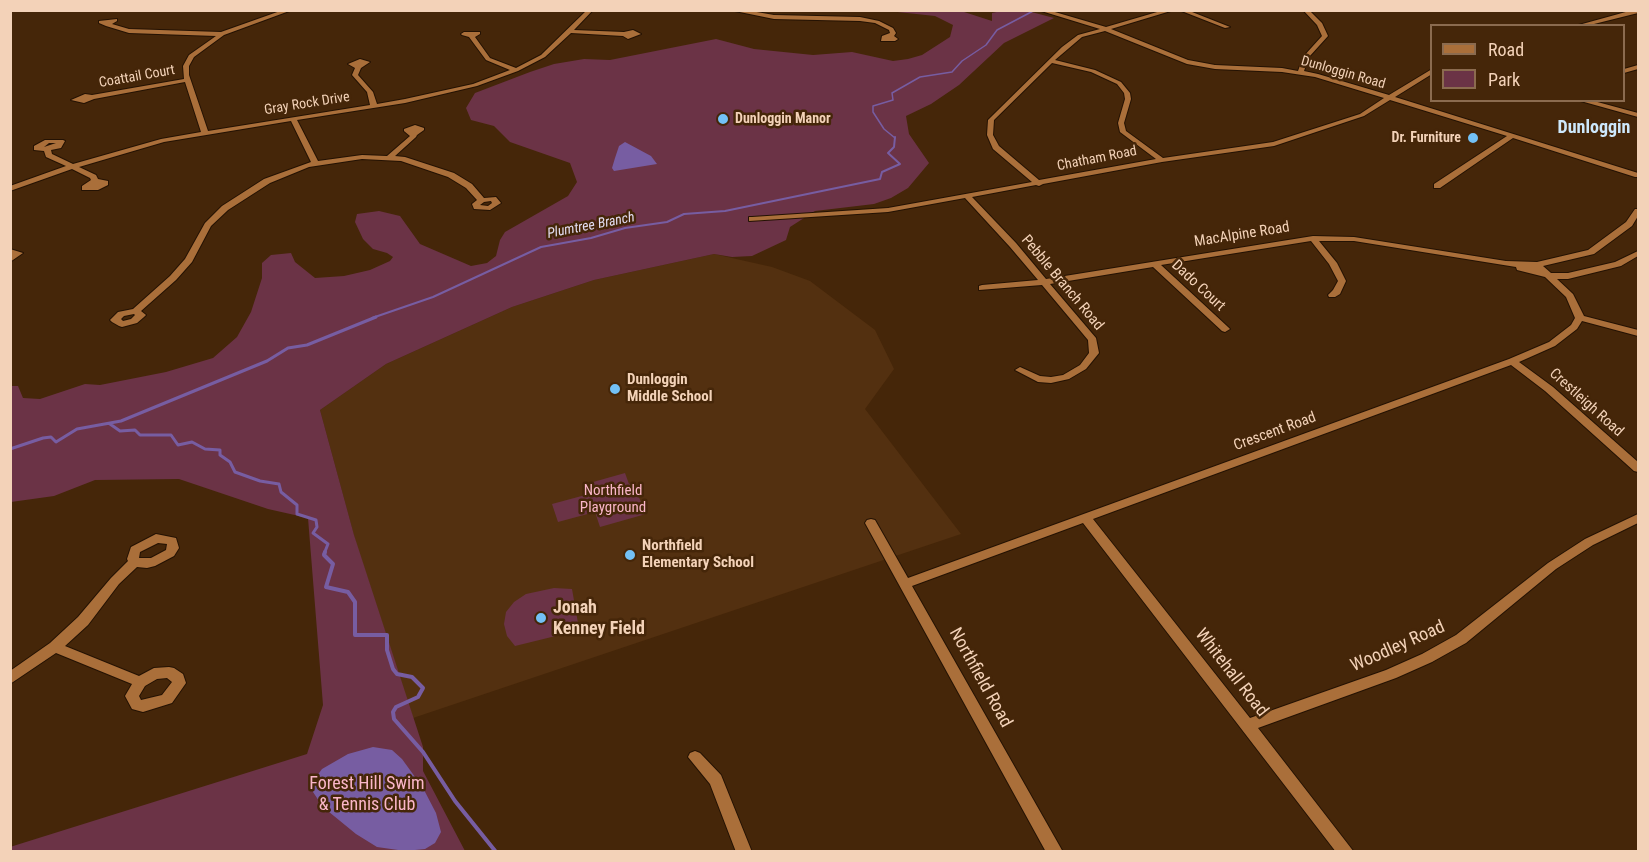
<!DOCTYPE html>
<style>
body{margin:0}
#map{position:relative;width:1649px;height:862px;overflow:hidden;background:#452609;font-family:"Roboto Condensed",sans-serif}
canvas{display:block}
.frame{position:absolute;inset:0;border:12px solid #f3d2b8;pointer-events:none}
.legend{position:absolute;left:1430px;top:24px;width:195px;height:78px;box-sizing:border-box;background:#452609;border:2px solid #8b6b4f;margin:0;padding:8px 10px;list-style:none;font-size:18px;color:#f3d2b8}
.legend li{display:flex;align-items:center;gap:12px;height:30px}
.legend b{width:30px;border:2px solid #8b6b4f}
</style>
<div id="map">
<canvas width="1649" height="862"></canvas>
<div class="frame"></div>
<ul class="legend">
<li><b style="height:8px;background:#aa6f3a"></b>Road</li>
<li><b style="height:16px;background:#6b3346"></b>Park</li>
</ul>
</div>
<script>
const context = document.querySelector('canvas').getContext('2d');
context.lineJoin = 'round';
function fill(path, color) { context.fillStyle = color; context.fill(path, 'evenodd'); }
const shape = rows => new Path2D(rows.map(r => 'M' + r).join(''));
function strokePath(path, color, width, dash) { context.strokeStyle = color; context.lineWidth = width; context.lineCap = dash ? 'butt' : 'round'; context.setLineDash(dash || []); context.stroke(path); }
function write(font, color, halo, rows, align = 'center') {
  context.font = font + ' "Roboto Condensed",sans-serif'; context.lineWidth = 5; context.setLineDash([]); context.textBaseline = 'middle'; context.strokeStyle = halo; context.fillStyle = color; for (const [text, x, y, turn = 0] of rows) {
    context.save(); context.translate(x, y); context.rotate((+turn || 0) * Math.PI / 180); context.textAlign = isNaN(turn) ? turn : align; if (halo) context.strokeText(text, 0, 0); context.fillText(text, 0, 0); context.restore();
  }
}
const built = shape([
 [714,254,772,267,810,281,875,330,894,369,865,409,961,534,413,718,356,543,320,410,386,364,512,307,594,280]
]);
const green = shape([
 [1024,10,1054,18,1004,43,959,85,931,104,906,116,909,134,929,163,908,188,891,198,874,204,815,211,790,227,786,240,752,256,732,257,714,254,594,280,512,307,386,364,320,410,354,535,423,747,423,771,465,851,11,852,10,847,307,754,323,705,308,518,268,509,179,479,95,480,54,496,11,502,11,386,18,386,23,398,40,399,85,384,100,385,166,372,213,358,237,337,251,312,262,278,262,263,271,255,291,253,295,262,315,278,344,276,370,270,390,261,393,257,387,253,373,249,363,239,355,222,357,214,379,211,400,216,420,244,471,266,487,263,496,256,500,240,505,232,568,196,577,182,570,163,510,142,494,126,471,120,466,108,475,93,530,72,554,64,584,59,610,60,716,39,754,49,813,55,852,52,893,61,908,59,922,55,950,37,953,25,935,16,888,11,961,11,992,21,992,13,1001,11],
 [625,473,629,484,633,483,646,514,600,527,595,512,558,522,552,504,589,494,586,484],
 [554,588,572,589,578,623,572,632,515,646,507,636,504,624,506,612,514,602,526,594]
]);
const water = shape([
 [625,142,651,156,657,164,614,171,612,168,615,158,619,146],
 [373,747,392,750,402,759,423,788,436,813,441,832,435,843,425,849,405,851,377,847,356,834,323,807,313,792,314,780,322,769,348,754]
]);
const streamFar3 = shape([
 [895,138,884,129,873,112,873,106,893,100,892,93,920,77,952,72,962,61,986,45,997,30,1035,10]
]);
const streamFar2 = shape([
 [372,318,433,297,541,247,591,238,625,228,667,222,684,214,725,211,880,179,882,172,900,164,888,153,894,147,895,137]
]);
const streamFar1 = shape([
 [110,424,120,431,135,430,140,435,171,435,178,445,192,442,205,449,220,450,220,455,230,462,235,472,260,481,279,484,281,492,297,505,297,514,316,520,317,527,313,533,328,544,324,554],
 [10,449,43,438,51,437,56,442,77,429,121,421,267,361,288,348,307,345,376,317]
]);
const stream = shape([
 [325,552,324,555,333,564,326,587,348,592,355,602,355,635,387,635,387,650,393,669,397,674,412,677,423,688,418,697,396,707,393,712,394,719,423,752,455,801,496,852]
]);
const street = shape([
 [283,10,292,10,224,35,194,57,189,66,189,75,208,131,370,105,367,92,352,75,355,68,348,64,360,59,370,62,361,68,358,75,373,92,377,104,405,99,473,84,510,70,486,60,469,37,462,35,461,34,464,32,480,32,480,34,475,37,490,58,516,68,541,55,587,10,593,10,574,30,624,32,633,30,641,34,628,39,623,36,571,33,545,57,518,71,477,86,405,103,297,120,318,161,362,155,387,156,410,136,404,131,404,129,415,125,424,128,424,130,417,135,416,137,395,156,405,157,454,173,472,184,484,198,496,197,501,203,490,210,474,209,472,204,477,200,466,188,448,177,401,161,362,159,309,167,270,183,228,210,211,226,192,262,176,280,141,311,146,315,144,317,137,323,122,327,119,326,112,322,110,320,118,312,133,309,170,276,185,259,205,223,222,206,264,179,311,162,291,121,164,142,79,167,96,175,98,179,108,181,108,185,98,190,82,190,82,186,91,180,90,178,72,169,10,191,10,186,66,166,46,157,44,151,34,150,34,146,45,140,63,140,65,141,61,148,51,150,52,154,73,164,161,139,201,132,185,82,94,99,84,103,71,100,85,94,92,95,184,79,183,66,189,55,216,36,129,33,106,26,99,23,99,21,117,19,117,21,112,24,129,29,221,32,283,10],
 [49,143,56,143,44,147,49,143],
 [491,201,492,203,488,206,480,205,484,202,491,201],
 [134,314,135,315,131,319,123,321,121,319,124,316,134,314],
 [730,10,745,10,774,15,860,17,879,21,893,28,896,33,894,36,898,39,895,41,881,41,882,36,890,33,889,30,875,23,860,21,774,19,730,10],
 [1038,10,1048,10,1106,27,1164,10,1174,10,1111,29,1188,60,1215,65,1282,68,1298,71,1303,57,1322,36,1317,25,1303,10,1309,10,1322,23,1328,36,1309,57,1304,71,1318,74,1389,95,1432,69,1432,74,1395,97,1638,173,1638,177,1635,177,1513,138,1440,188,1434,188,1434,184,1507,136,1390,100,1364,116,1274,146,1162,162,1043,184,1039,186,1036,185,972,197,1016,243,1046,279,1313,236,1354,237,1506,261,1537,262,1588,250,1626,222,1635,209,1638,209,1638,216,1632,226,1594,254,1543,266,1551,273,1568,273,1615,262,1638,251,1638,256,1621,266,1568,279,1557,279,1573,294,1584,316,1638,330,1638,336,1582,321,1577,329,1555,346,1519,362,1553,387,1638,462,1638,472,1634,471,1545,391,1511,365,1093,519,1250,718,1386,670,1422,654,1456,635,1548,563,1585,539,1638,514,1638,523,1593,545,1556,569,1466,643,1432,662,1396,678,1258,728,1354,852,1336,852,1083,523,912,586,1063,852,1046,852,865,523,867,520,871,519,875,520,908,578,1509,359,1549,342,1571,325,1575,318,1566,297,1545,277,1517,270,1516,267,1354,241,1319,241,1337,263,1346,281,1340,294,1335,297,1329,297,1328,295,1333,290,1338,281,1329,264,1311,241,1161,265,1228,327,1230,329,1225,332,1222,331,1153,267,1050,284,1096,338,1099,353,1086,369,1069,379,1051,383,1038,382,1015,370,1020,367,1040,376,1051,377,1063,375,1080,365,1089,353,1088,340,1042,285,979,290,979,286,982,285,1038,280,1010,247,965,198,888,212,749,221,749,217,752,217,888,208,1032,182,993,149,987,135,988,120,1062,47,1078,35,1100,29,1038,10],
 [1105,31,1187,64,1215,69,1282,72,1315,77,1384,98,1360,114,1273,142,1163,158,1126,131,1124,123,1131,99,1130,93,1121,82,1095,70,1055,60,1082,37,1105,31],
 [1052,63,1091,72,1117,84,1124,93,1125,99,1118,123,1120,132,1156,159,1039,180,999,146,993,135,994,120,1052,63],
 [1179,10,1187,10,1230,27,1225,28,1179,10],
 [1633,10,1638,10,1638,13,1586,26,1575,26,1633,10],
 [1638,65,1638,69,1624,73,1624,69,1638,65],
 [1577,100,1590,100,1638,113,1638,117,1577,100],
 [10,249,23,253,10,262,10,256,12,254,10,254,10,249],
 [156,534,176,538,179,548,174,556,155,566,147,568,137,567,119,584,88,625,65,646,139,676,154,668,169,667,174,668,183,674,186,683,172,703,143,712,132,709,125,696,132,684,56,653,10,684,10,671,50,643,78,617,111,578,128,561,127,559,131,547,156,534],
 [158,543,167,544,166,550,151,558,139,558,140,552,158,543],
 [167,678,172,682,162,695,141,700,139,696,145,686,157,679,167,678],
 [695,751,700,753,721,775,752,852,736,852,710,784,688,757,690,753,695,751]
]);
const markers = [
 [723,119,6,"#73c1f6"],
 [1473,138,6,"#73c1f6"],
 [615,389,6,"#73c1f6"],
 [630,555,6,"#73c1f6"],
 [541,618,6,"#73c1f6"]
];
const farStreetnames = [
 ["Dunloggin Road",1343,73,16],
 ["Coattail Court",137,77,-10],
 ["Gray Rock Drive",307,104,-9],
 ["Chatham Road",1097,159,-11]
];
const farPoinames = [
 ["Dunloggin Manor",735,119],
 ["Dr. Furniture",1461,138,"right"]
];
const farWaternames = [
 ["Plumtree Branch",591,226,-11]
];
const streetNames = [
 ["MacAlpine Road",1242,235,-9],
 ["Pebble Branch Road",1062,283,50],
 ["Dado Court",1198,286,43],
 ["Crestleigh Road",1586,403,42],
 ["Crescent Road",1275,432,-20]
];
const poiNames = [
 ["Dunloggin",627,380],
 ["Middle School",627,397],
 ["Northfield",642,546],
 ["Elementary School",642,563]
];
const parkNames = [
 ["Northfield",613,491],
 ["Playground",613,508]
];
const farDistrictnames = [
 ["Dunloggin",1594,128]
];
const nearPoinames = [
 ["Jonah",553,608],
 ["Kenney Field",553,629]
];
const nearStreetnames = [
 ["Woodley Road",1398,647,-24],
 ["Whitehall Road",1231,673,52],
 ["Northfield Road",980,678,61]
];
const nearParknames = [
 ["Forest Hill Swim",367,784],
 ["& Tennis Club",367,805]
];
fill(built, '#533010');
fill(green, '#6b3346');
fill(water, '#775da2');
strokePath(streamFar3, '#775da2', 1.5);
strokePath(streamFar2, '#775da2', 2);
strokePath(streamFar1, '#775da2', 3);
strokePath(stream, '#775da2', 4);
strokePath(street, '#241203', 2);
fill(street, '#aa6f3a');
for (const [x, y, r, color] of markers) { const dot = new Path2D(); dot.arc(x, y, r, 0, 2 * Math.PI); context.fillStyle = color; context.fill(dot); strokePath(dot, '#452609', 2); }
write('14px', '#f3d2b8', '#452609', farStreetnames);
write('bold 14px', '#f3d2b8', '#452609', farPoinames, 'left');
write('italic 14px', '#e3ddf1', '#452609', farWaternames);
write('15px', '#f3d2b8', '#452609', streetNames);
write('bold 15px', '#f3d2b8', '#452609', poiNames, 'left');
write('15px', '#fab6c9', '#452609', parkNames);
write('bold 18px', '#cde8fc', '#452609', farDistrictnames);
write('bold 18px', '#f3d2b8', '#452609', nearPoinames, 'left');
write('18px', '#f3d2b8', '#452609', nearStreetnames);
write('18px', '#fab6c9', '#452609', nearParknames);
</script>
